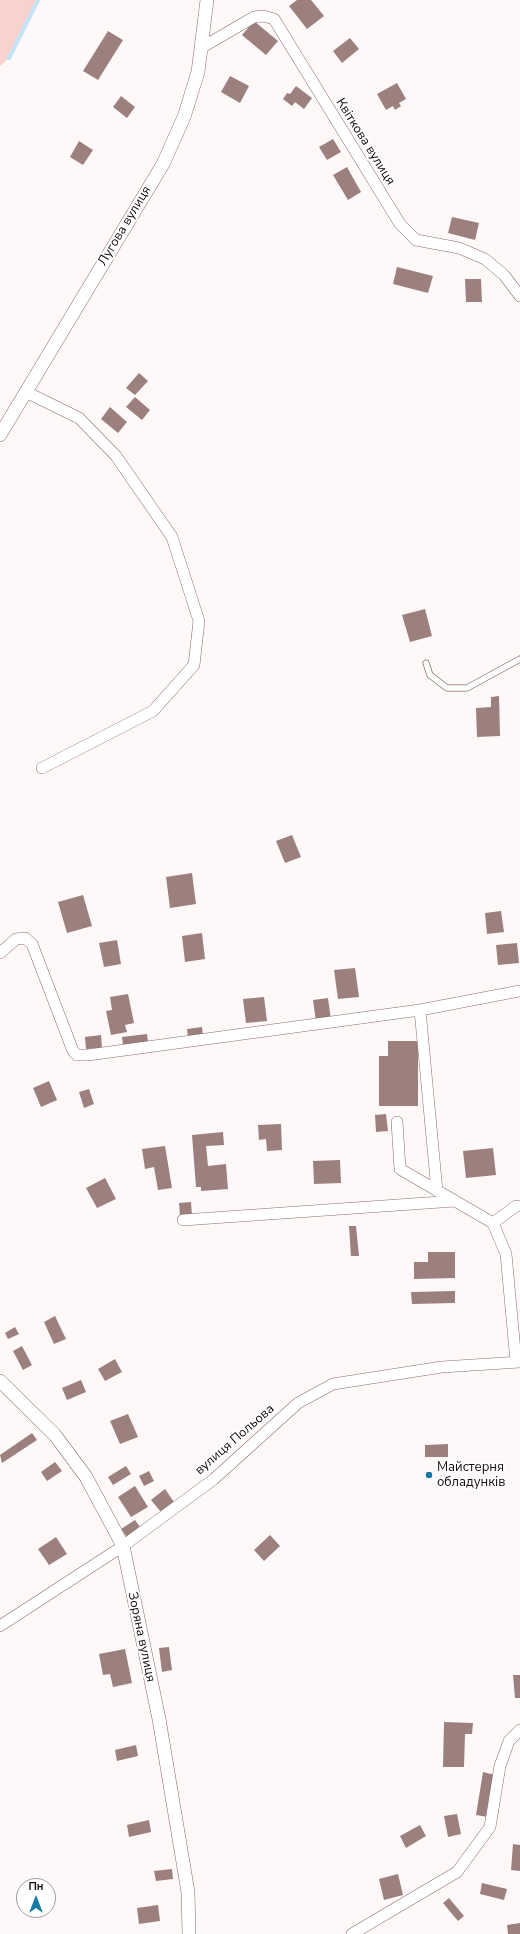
<!DOCTYPE html>
<meta charset="utf-8">
<style>
body{margin:0}
#map{position:relative;width:520px;height:1934px;overflow:hidden;background:#fff8f8;font-family:"Nunito Sans",sans-serif}
canvas{display:block}
.north{position:absolute;left:16px;top:1878px;width:40px;height:40px;box-sizing:border-box;background:#fff;border:1px solid #a19d9d;border-radius:50%;rotate:0deg;font-size:11px;font-weight:700;line-height:16px;text-align:center;color:#150b0a}
.north::after{content:'';display:block;margin:auto;width:14px;height:18px;background:#1779a5;clip-path:polygon(50% 0,100% 100%,50% 72%,0 100%)}
</style>
<div id="map">
<canvas width="520" height="1934"></canvas>
<div class="north">Пн</div>
</div>
<script>
const context = document.querySelector('canvas').getContext('2d');
context.lineJoin = 'round';
function fill(path, color) { context.fillStyle = color; context.fill(path, 'evenodd'); }
const shape = rows => new Path2D(rows.map(r => 'M' + r).join(''));
function strokePath(path, color, width, dash) { context.strokeStyle = color; context.lineWidth = width; context.lineCap = dash ? 'butt' : 'round'; context.setLineDash(dash || []); context.stroke(path); }
function write(font, color, halo, rows, align = 'center') {
  context.font = font + ' "Nunito Sans",sans-serif'; context.lineWidth = 4; context.setLineDash([]); context.textBaseline = 'middle'; context.strokeStyle = halo; context.fillStyle = color; for (const [text, x, y, turn = 0] of rows) {
    context.save(); context.translate(x, y); context.rotate((+turn || 0) * Math.PI / 180); context.textAlign = isNaN(turn) ? turn : align; if (halo) context.strokeText(text, 0, 0); context.fillText(text, 0, 0); context.restore();
  }
}
const green = shape([
 [0,0,38,0,9,58,0,66]
]);
const stream = shape([
 [9,58,38,0]
]);
const building = shape([
 [297,0,311,0,324,16,307,29,289,6],
 [254,21,278,41,266,55,242,35],
 [108,31,123,40,98,80,83,71],
 [350,38,359,49,342,63,333,51],
 [230,76,249,86,240,103,221,92],
 [397,83,406,99,399,103,401,106,395,110,393,106,386,110,377,94],
 [296,86,312,98,304,109,295,102,292,106,283,99,287,93,290,94],
 [121,96,135,107,127,118,113,107],
 [333,139,341,152,327,160,319,147],
 [79,141,93,150,83,165,70,157],
 [347,167,361,192,348,200,333,175],
 [452,217,479,223,475,240,448,233],
 [397,267,433,276,428,293,393,284],
 [465,279,481,279,482,302,466,302],
 [139,373,148,381,135,395,126,388],
 [135,397,150,410,142,420,126,407],
 [110,407,127,422,118,433,101,419],
 [425,609,432,636,410,642,402,615],
 [499,696,500,736,477,737,476,708,491,707,491,697],
 [292,835,301,857,285,863,276,841],
 [192,873,196,904,170,908,166,877],
 [83,895,92,926,67,933,58,902],
 [501,911,504,932,487,934,485,913],
 [202,933,205,959,185,962,182,936],
 [117,940,121,964,104,967,99,943],
 [517,943,519,963,498,965,496,945],
 [355,968,359,997,338,999,334,970],
 [128,994,134,1023,125,1025,127,1032,111,1035,106,1011,112,1010,110,997],
 [264,997,267,1021,246,1023,243,999],
 [328,998,331,1020,316,1022,313,1000],
 [202,1027,203,1036,188,1038,187,1029],
 [147,1034,148,1042,123,1045,122,1037],
 [101,1035,102,1048,86,1049,85,1037],
 [388,1041,418,1041,418,1106,379,1106,379,1056,388,1056],
 [49,1081,57,1100,41,1107,33,1088],
 [89,1089,94,1104,84,1108,79,1092],
 [386,1114,388,1131,376,1132,375,1115],
 [281,1124,282,1150,267,1151,266,1139,259,1140,258,1125],
 [223,1132,224,1145,206,1146,208,1166,226,1164,228,1189,201,1191,201,1187,196,1187,192,1135],
 [165,1146,172,1188,158,1190,154,1167,145,1169,142,1149],
 [493,1148,496,1175,466,1178,463,1151],
 [340,1160,341,1183,314,1184,313,1161],
 [105,1178,116,1199,97,1208,86,1188],
 [191,1202,192,1216,180,1216,179,1203],
 [349,1226,356,1226,359,1256,351,1256],
 [428,1252,455,1252,455,1278,414,1279,414,1262,428,1262],
 [455,1291,455,1303,412,1304,411,1292],
 [55,1316,66,1339,54,1344,44,1322],
 [15,1327,19,1334,8,1339,5,1333],
 [22,1346,32,1365,23,1370,13,1351],
 [115,1359,122,1372,105,1381,98,1369],
 [81,1380,86,1392,67,1400,62,1388],
 [128,1414,138,1437,120,1444,110,1421],
 [32,1433,37,1440,2,1463,0,1455],
 [448,1444,448,1457,425,1457,425,1445],
 [55,1462,62,1471,47,1481,41,1472],
 [126,1466,131,1474,113,1485,108,1477],
 [149,1471,154,1481,144,1486,139,1476],
 [135,1486,148,1507,131,1517,118,1497],
 [165,1489,174,1502,161,1512,151,1500],
 [135,1520,140,1527,127,1537,121,1529],
 [270,1535,280,1546,264,1561,254,1550],
 [56,1537,67,1554,49,1565,38,1549],
 [169,1647,172,1670,162,1672,159,1648],
 [125,1649,132,1683,113,1687,110,1674,103,1675,99,1654],
 [513,1675,520,1675,520,1698,515,1698],
 [444,1722,473,1723,472,1734,465,1734,464,1767,443,1767],
 [136,1745,138,1756,117,1761,115,1750],
 [483,1772,495,1775,488,1817,476,1815],
 [457,1814,461,1834,448,1837,444,1816],
 [149,1820,151,1832,129,1837,127,1825],
 [420,1825,426,1836,406,1848,400,1836],
 [513,1844,520,1845,520,1871,511,1870],
 [172,1869,173,1879,156,1881,154,1871],
 [398,1874,403,1895,384,1900,379,1879],
 [482,1883,507,1889,504,1900,480,1894],
 [449,1898,464,1916,458,1921,443,1903],
 [158,1905,160,1921,139,1924,137,1908],
 [520,1923,520,1934,508,1934,507,1925]
]);
const service = shape([
 [426,663,430,675,447,688,467,688,520,659]
]);
const minor = shape([
 [201,48,254,17,264,16,274,19,400,224,416,240,459,248,485,259,504,275,520,296],
 [26,392,79,418,116,456,172,537,199,621,194,665,153,711,42,768],
 [0,953,16,939,25,938,32,944,73,1051,77,1055,88,1055,420,1010,520,991],
 [420,1010,437,1191],
 [397,1122,400,1169,493,1223,506,1254,516,1362],
 [183,1220,455,1201],
 [493,1223,516,1206,520,1206],
 [0,1626,123,1546,214,1479,298,1403,333,1384,442,1367,520,1362],
 [352,1934,457,1872,490,1827,500,1766,509,1741,520,1730]
]);
const tertiary = shape([
 [0,435,163,164,184,117,198,72,207,0],
 [0,1381,55,1435,86,1477,123,1546,159,1719,188,1892,189,1934]
]);
const markers = [
 [429,1475,4,"#1779a5"]
];
const streetNames = [
 ["Квіткова вулиця",365,142,58],
 ["Лугова вулиця",125,226,-59],
 ["вулиця Польова",235,1440,-41],
 ["Зоряна вулиця",141,1637,78]
];
const poiNames = [
 ["Майстерня",437,1468],
 ["обладунків",437,1483]
];
fill(green, '#f9d2ce');
strokePath(stream, '#c3e4f8', 4);
fill(building, '#9b807e');
strokePath(service, '#876d6a', 7);
strokePath(minor, '#876d6a', 12);
strokePath(tertiary, '#876d6a', 14);
strokePath(service, '#fff', 5.5);
strokePath(minor, '#fff', 11);
strokePath(tertiary, '#fff', 13);
for (const [x, y, r, color] of markers) { const dot = new Path2D(); dot.arc(x, y, r, 0, 2 * Math.PI); context.fillStyle = color; context.fill(dot); strokePath(dot, '#fff', 1.5); }
write('13px', '#150b0a', '#fff', streetNames);
write('13px', '#150b0a', '#fff', poiNames, 'left');
</script>
